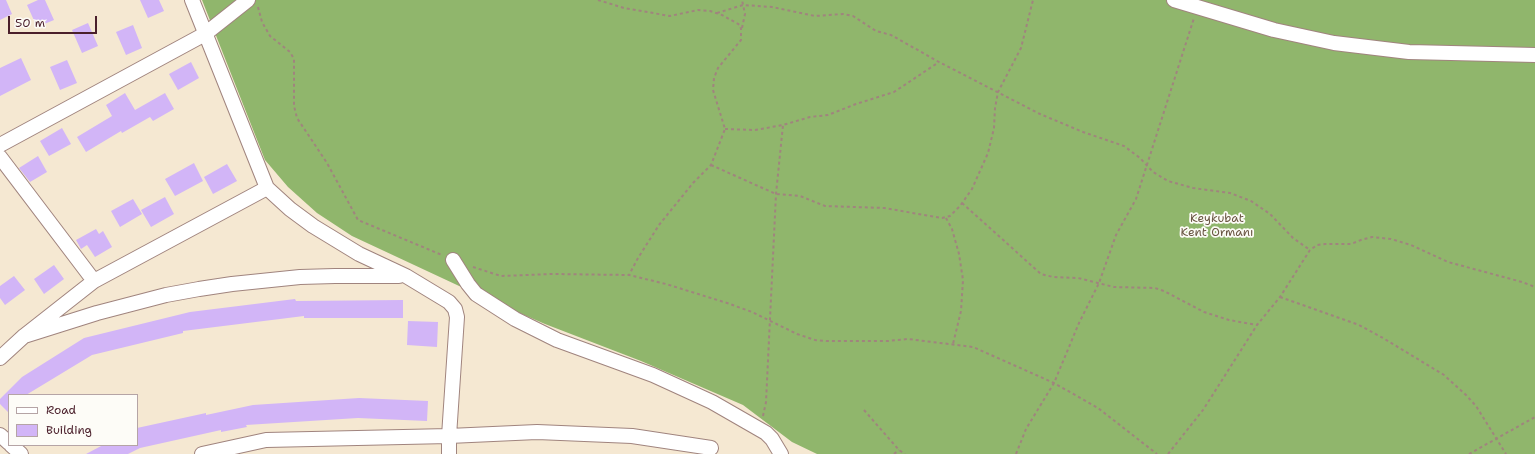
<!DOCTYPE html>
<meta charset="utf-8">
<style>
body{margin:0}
#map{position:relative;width:1535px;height:454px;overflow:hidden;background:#f5e8d2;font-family:"Shantell Sans",sans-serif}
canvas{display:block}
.legend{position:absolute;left:8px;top:394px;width:130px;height:52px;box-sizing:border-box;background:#fdfcf7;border:1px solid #b5a4a5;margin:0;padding:5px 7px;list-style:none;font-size:12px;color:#4a1f2b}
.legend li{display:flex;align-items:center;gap:8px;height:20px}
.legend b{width:20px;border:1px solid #b5a4a5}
.scale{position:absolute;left:8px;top:16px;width:89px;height:18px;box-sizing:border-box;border:2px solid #4a1f2b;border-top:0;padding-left:5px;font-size:12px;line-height:14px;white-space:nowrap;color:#4a1f2b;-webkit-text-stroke:3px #fdfcf7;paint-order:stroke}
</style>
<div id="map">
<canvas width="1535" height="454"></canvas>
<ul class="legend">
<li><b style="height:5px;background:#fff"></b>Road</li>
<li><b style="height:11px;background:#d2b5f7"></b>Building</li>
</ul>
<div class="scale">50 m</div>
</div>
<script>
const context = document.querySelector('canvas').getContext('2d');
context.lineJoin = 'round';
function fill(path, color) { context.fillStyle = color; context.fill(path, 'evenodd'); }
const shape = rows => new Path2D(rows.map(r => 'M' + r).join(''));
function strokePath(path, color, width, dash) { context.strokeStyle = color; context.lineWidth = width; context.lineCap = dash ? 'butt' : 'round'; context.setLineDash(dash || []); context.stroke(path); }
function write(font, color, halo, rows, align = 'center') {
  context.font = font + ' "Shantell Sans",sans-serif'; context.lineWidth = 3.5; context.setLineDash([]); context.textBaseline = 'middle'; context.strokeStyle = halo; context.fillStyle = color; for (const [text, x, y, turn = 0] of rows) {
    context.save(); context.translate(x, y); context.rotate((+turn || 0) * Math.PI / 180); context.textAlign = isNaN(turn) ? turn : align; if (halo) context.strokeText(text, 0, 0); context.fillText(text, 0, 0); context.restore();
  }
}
const forest = shape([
 [202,0,1535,0,1535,454,817,454,792,442,743,405,641,361,545,324,487,299,352,236,317,213,288,187,265,160]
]);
const building = shape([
 [0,0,6,0,12,14,0,20],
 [38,0,45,0,54,20,37,27,27,5],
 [140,0,159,0,164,11,148,18],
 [88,23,98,46,82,53,72,30],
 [133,25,142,48,126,55,116,32],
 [21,58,31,80,0,96,0,68],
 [67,60,77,83,60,90,50,67],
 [191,62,199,78,178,90,169,74],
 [125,93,135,110,165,93,174,109,153,121,150,117,122,133,121,131,86,152,77,137,112,116,106,105],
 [62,128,71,144,49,156,40,141],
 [38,156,47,172,30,182,19,168],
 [194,163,203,181,175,196,165,179],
 [227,164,237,181,213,194,204,177],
 [165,197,174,214,151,227,141,210],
 [133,199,142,214,120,227,111,211],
 [96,229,99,234,103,231,112,247,95,257,87,245,81,249,76,240],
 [54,265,64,279,44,294,34,279],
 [14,276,25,290,5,305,0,298,0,286],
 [295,299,296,301,403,300,403,318,304,318,304,316,183,331,183,333,92,355,26,395,9,395,9,413,0,404,0,399,22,377,84,338,190,312],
 [408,321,438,322,437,347,407,345],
 [359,398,428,401,427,421,358,418,246,425,247,427,221,432,221,430,140,448,128,454,86,454,103,445,137,445,137,428,206,413,206,415,253,405]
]);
const path = shape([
 [598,0,624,8,670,16,698,10,710,11,722,15,740,25,741,29,741,40,718,68,714,78,713,90,725,129,711,165,693,183,659,225,638,258,629,275],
 [258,7,262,22,270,36,290,52,294,59,294,106,297,118,327,163,358,220,442,255],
 [717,13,743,5,772,7,815,16,843,14,853,16,876,31,891,35,939,62,1040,114,1083,132,1124,146,1140,158,1153,172,1168,181,1193,188,1230,193,1251,201,1270,214,1293,238,1310,250],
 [742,28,745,14,742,0],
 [725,129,755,130,783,125,810,117,828,115,856,104,894,92,939,62],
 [711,165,776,194,800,196,825,206,884,208,942,218,950,216,960,206,972,189,988,153,994,128,995,108,998,92,1021,48,1033,0],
 [962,203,1041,274,1053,277,1078,278,1114,287,1155,288,1164,291,1204,312,1229,320,1257,325],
 [946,218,952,229,959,254,963,280,961,311,953,344],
 [473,267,501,276,552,274,629,275,666,284,727,303,752,312,797,334,815,340,826,341,888,341,908,339,973,347,1054,383,1098,408,1157,454],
 [1280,297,1359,325,1383,338,1444,375,1466,395,1476,406,1506,454],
 [864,410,899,450,905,454],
 [763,416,766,402,776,194,783,125],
 [894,454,899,450],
 [1016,454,1026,429,1054,383,1079,323,1099,283,1116,235,1136,199,1194,18],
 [1168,454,1203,410,1257,325,1280,297,1310,250,1317,245,1325,244,1351,244,1361,240,1372,237,1391,239,1411,245,1448,262,1522,282,1535,287],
 [1469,454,1535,417]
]);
const minor = shape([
 [192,0,267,188,290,209,313,226,359,254,406,276,449,302,455,309,457,317,449,436,449,454],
 [1174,0,1274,30,1334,43,1409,52,1535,55],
 [0,145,205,34,248,0],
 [0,157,94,281],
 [453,260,468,284,476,294,515,319,557,340,653,375,712,402,766,433,772,439,781,454],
 [24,336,97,313,166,295,199,289,232,284,300,277,335,276,399,276],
 [0,358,24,336,94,281,267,188],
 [0,435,9,443],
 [11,445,21,454],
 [202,454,266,440,449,436,537,432,632,436,711,448]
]);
const parkNames = [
 ["Keykubat",1217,219],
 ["Kent Ormanı",1217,233]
];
fill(forest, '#90b66c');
fill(building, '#d2b5f7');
strokePath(minor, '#a0847e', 16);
strokePath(path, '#a0847e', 2, [3, 3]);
strokePath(minor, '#fff', 14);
write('12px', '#6a5643', '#fdfcf7', parkNames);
</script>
